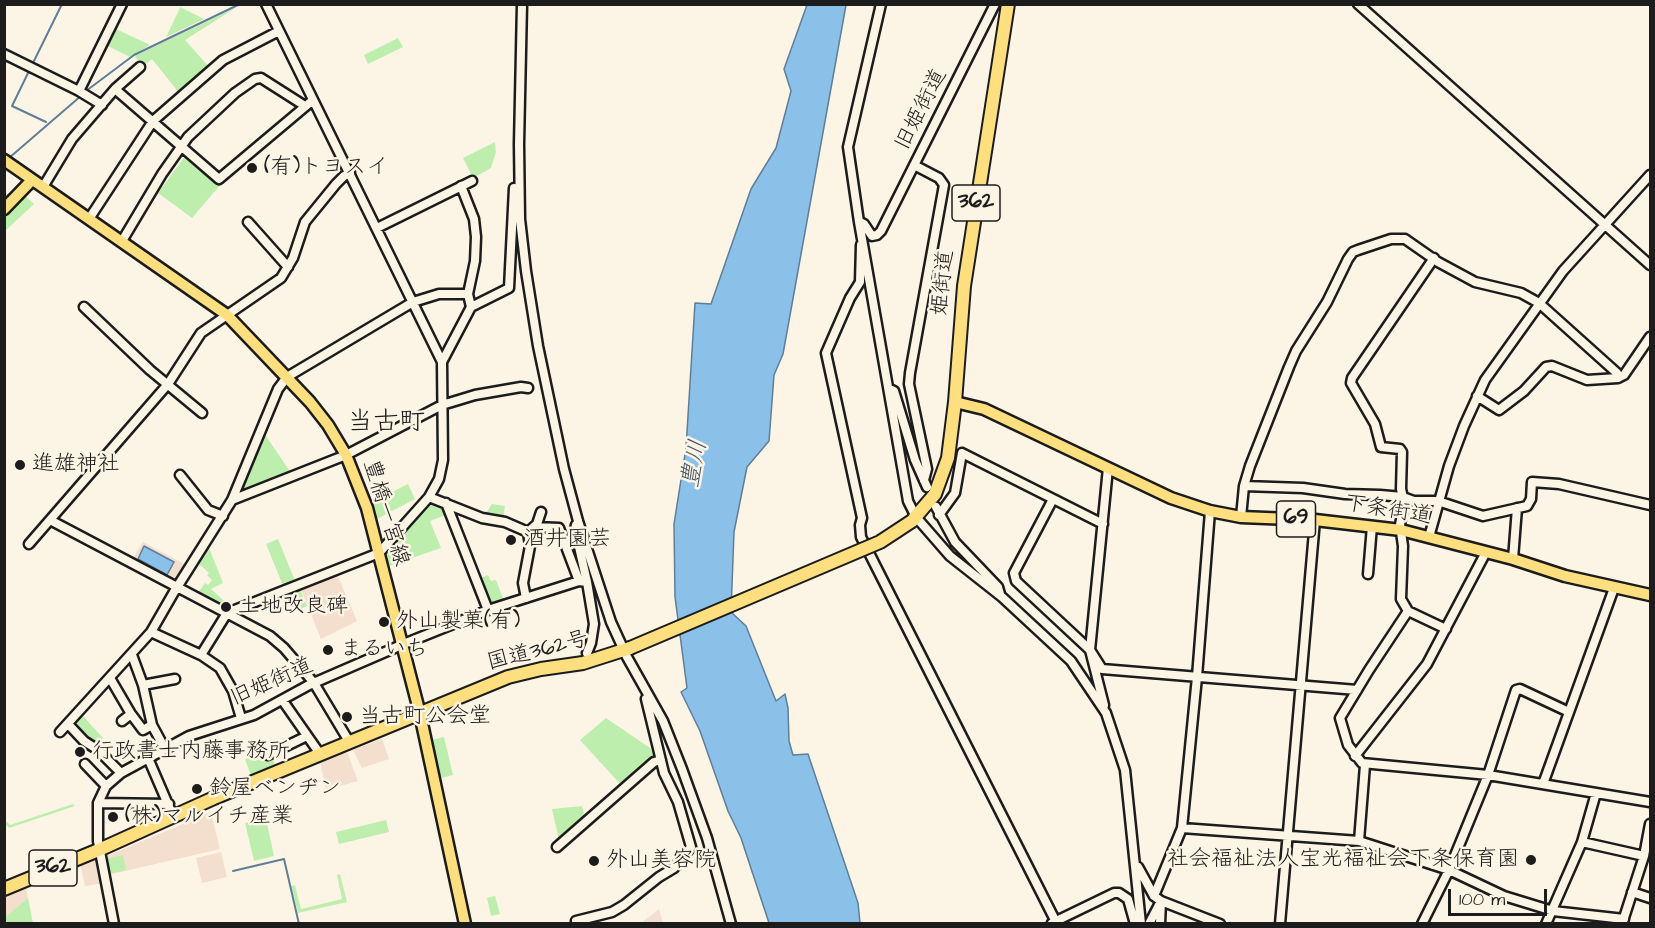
<!DOCTYPE html>
<meta charset="utf-8">
<style>
body{margin:0}
#map{position:relative;width:1655px;height:928px;overflow:hidden;background:#fcf5e5;font-family:"Architects Daughter",sans-serif}
canvas{display:block}
.frame{position:absolute;inset:0;border:6px solid #1c1c1c;pointer-events:none}
.scale{position:absolute;left:1448px;top:889px;width:99px;height:27px;box-sizing:border-box;border:3px solid #1c1c1c;border-top:0;padding-left:8px;font-size:18px;line-height:21px;white-space:nowrap;color:#1c1c1c;-webkit-text-stroke:4px #fcf5e5;paint-order:stroke}
</style>
<div id="map">
<canvas width="1655" height="928"></canvas>
<div class="frame"></div>
<div class="scale">100 m</div>
</div>
<script>
const context = document.querySelector('canvas').getContext('2d');
context.lineJoin = 'round';
function fill(path, color) { context.fillStyle = color; context.fill(path, 'evenodd'); }
const shape = rows => new Path2D(rows.map(r => 'M' + r).join(''));
function strokePath(path, color, width, dash) { context.strokeStyle = color; context.lineWidth = width; context.lineCap = dash ? 'butt' : 'round'; context.setLineDash(dash || []); context.stroke(path); }
function write(font, color, halo, rows, align = 'center') {
  context.font = font + ' "Architects Daughter","Klee One",sans-serif'; context.lineWidth = 5; context.setLineDash([]); context.textBaseline = 'middle'; context.strokeStyle = halo; context.fillStyle = color; for (const [text, x, y, turn = 0] of rows) {
    context.save(); context.translate(x, y); context.rotate((+turn || 0) * Math.PI / 180); context.textAlign = isNaN(turn) ? turn : align; if (halo) context.strokeText(text, 0, 0); context.fillText(text, 0, 0); context.restore();
  }
}
const built = shape([
 [143,542,186,565,176,583,132,560],
 [337,574,357,621,321,639,301,589],
 [382,739,389,759,362,768,353,750],
 [347,752,358,781,326,790,320,761],
 [211,812,220,849,108,875,105,857],
 [221,852,227,877,202,883,196,858],
 [99,855,104,883,85,886,80,863],
 [26,887,28,898,5,917,5,923,5,897],
 [659,909,663,923,641,923]
]);
const green = shape([
 [180,7,204,19,166,37,180,8],
 [237,7,185,40,210,68,180,94,152,59,141,68,135,56],
 [114,28,150,45,130,57,106,45],
 [398,38,403,47,368,64,364,55],
 [495,142,496,152,491,168,473,178,463,158],
 [185,156,221,184,192,218,158,193],
 [25,196,34,204,5,231,5,215],
 [264,433,291,473,239,494],
 [408,484,415,499,375,520,370,503],
 [432,501,444,505,448,514,430,521,441,548,386,567,383,554,429,502],
 [492,504,505,506,503,520,465,509,466,507,476,509,476,511,486,513],
 [278,539,296,583,284,588,266,544],
 [208,545,223,583,211,589,233,609,228,611,197,594,205,583,208,585,212,580,207,575,209,573,197,562],
 [488,575,491,581,496,580,504,601,489,606,478,579],
 [300,589,307,606,291,613,284,596],
 [82,715,103,738,96,746,72,725],
 [606,718,650,748,654,755,653,760,622,786,580,740],
 [444,737,453,775,437,779,431,740],
 [279,751,273,758,275,766,251,776,245,759],
 [73,804,75,806,9,828,5,824,5,820,10,825],
 [582,806,585,819,559,840,552,809],
 [266,819,274,856,254,861,245,823],
 [386,820,389,832,339,844,336,832],
 [123,855,126,870,108,874,106,859],
 [340,874,347,902,298,913,291,886,295,885,301,909,342,899,337,875],
 [495,896,500,914,491,916,487,898],
 [28,898,33,923,5,923,5,917]
]);
const water = shape([
 [807,5,846,5,783,354,774,375,769,441,747,467,734,532,731,612,746,626,776,701,785,694,788,708,789,741,793,755,808,754,858,903,860,923,769,923,741,838,728,811,700,731,681,692,687,688,675,597,674,524,686,448,695,303,711,304,751,189,776,148,791,91,784,69,807,5],
 [144,546,174,562,167,575,138,559,144,546]
]);
const stream = shape([
 [32,65,62,4],
 [30,69,12,106,46,122],
 [86,91,134,55,240,4],
 [9,158,82,95],
 [233,871,284,859,299,924]
]);
const minor = shape([
 [266,4,442,362],
 [522,4,519,144,520,219,526,271,538,346,564,469,578,521,611,622,627,657,663,721,682,769,707,838,731,924],
 [881,4,848,147,859,222,908,501,916,517,950,556,1002,597,1071,661,1106,713,1125,770,1141,924],
 [1358,4,1650,265],
 [4,54,79,91,102,105],
 [115,89,140,67],
 [79,91,122,4],
 [914,165,939,178,944,185,910,373,909,384,927,469,924,480],
 [461,186,474,219,476,237,475,261,468,294,471,307],
 [43,187,72,139,115,89,219,179,313,100],
 [89,219,153,121,223,60,279,31],
 [248,222,288,267],
 [860,222,864,224,872,236,877,235,881,231,995,4],
 [377,228,472,181],
 [122,241,162,174,188,137,235,93,255,79,261,78,305,106],
 [861,245,860,282,850,298,826,353,862,518,860,525,861,537,1057,924],
 [84,307,150,370,202,413],
 [892,390,894,391,915,460,927,487],
 [1477,396,1499,410,1524,391,1546,367,1552,366,1587,380,1618,378,1624,375,1650,337],
 [180,475,208,510,223,516],
 [1244,486,1303,488,1345,494,1380,495,1403,497,1414,501,1438,501,1483,516,1527,506,1531,499,1532,482,1559,484,1650,505],
 [429,497,482,518,505,522,528,532],
 [1053,499,1014,573,1016,581,1090,650,1102,669,1357,690],
 [232,500,346,455,442,405,475,395,521,387,528,388],
 [446,503,488,610],
 [936,507,955,542,998,587,1000,594],
 [939,515,955,493,962,453,1103,524],
 [1241,517,1244,486,1250,466,1289,367,1296,351,1327,302,1348,259,1353,252,1358,250,1391,239,1405,239,1438,262,1475,282,1521,293,1539,303,1617,373,1618,378],
 [50,520,270,636,284,648,314,683,350,743],
 [576,525,575,529,587,582,594,624,591,643,587,653],
 [535,527,559,528,579,581],
 [1429,537,1449,466,1464,426,1485,380,1563,271,1650,175],
 [29,544,168,384,201,333,281,278,293,258,305,222,336,184,344,176,350,173],
 [1513,559,1517,508],
 [1368,574,1372,526],
 [526,598,523,583,530,546,528,532,537,524,541,512],
 [1408,611,1401,599,1403,546,1400,525,1404,502,1401,489,1402,452,1400,449,1381,447,1375,424,1351,383,1352,378,1434,258],
 [1446,629,1408,611,1369,670,1340,718,1348,745,1362,763,1488,775,1650,802],
 [151,632,201,655,220,668,233,691,241,718],
 [132,655,143,685,152,725,165,749],
 [201,655,227,613,379,553,429,497,439,479,443,460,442,362,471,307,509,288,514,188],
 [110,678,131,714],
 [143,685,175,679],
 [283,701,320,754],
 [1104,705,1090,650,1108,468],
 [122,721,131,714,143,730,152,725],
 [68,724,84,741,98,750,121,773],
 [60,732,151,632,174,592,232,500,278,389,287,377,413,302,439,294,468,294],
 [268,755,307,736],
 [1355,756,1427,664,1486,552],
 [148,758,173,816],
 [85,764,106,786],
 [1543,784,1614,588],
 [98,803,169,804],
 [1182,828,1359,841,1449,870,1504,896,1553,911,1624,919],
 [1359,841,1365,765],
 [1582,842,1644,856],
 [557,847,654,762,661,760],
 [1138,867,1154,896,1161,901,1220,924],
 [1632,892,1650,898],
 [1154,896,1182,828,1197,677,1210,511],
 [576,921,612,912,624,905,659,877,674,868,691,847,678,802,664,773,646,699],
 [1052,923,1114,893,1119,893,1128,899,1135,924],
 [114,924,98,841,98,803,106,786,121,773,189,736,254,715,309,685,406,643,488,610,579,581,587,582],
 [1149,924,1161,901],
 [1160,924,1161,901],
 [1280,924,1315,520],
 [1422,924,1449,870,1488,775,1516,690,1520,689,1569,712],
 [1546,924,1582,842,1596,793],
 [1622,924,1644,856,1650,824]
]);
const major = shape([
 [4,160,227,315,310,402,328,425,346,455,367,508,420,714,465,924],
 [4,209,32,180],
 [955,402,984,409,1171,498,1210,511,1241,517,1315,520,1401,530,1513,559,1565,576,1650,595]
]);
const highway = shape([
 [912,521,935,494,948,458,955,402,964,286,1008,4],
 [4,889,101,849,214,798,508,677,541,669,583,663,630,648]
]);
const highwayBridge = shape([
 [630,648,880,542,912,521]
]);
const markers = [
 [252,168,6,"#1c1c1c"],
 [20,465,6,"#1c1c1c"],
 [511,540,6,"#1c1c1c"],
 [226,607,6,"#1c1c1c"],
 [384,622,6,"#1c1c1c"],
 [328,650,6,"#1c1c1c"],
 [347,717,6,"#1c1c1c"],
 [80,752,6,"#1c1c1c"],
 [197,789,6,"#1c1c1c"],
 [113,817,6,"#1c1c1c"],
 [1531,860,6,"#1c1c1c"],
 [594,861,6,"#1c1c1c"]
];
const shields = [
 [976,203,48],
 [1296,519,39],
 [53,868,48]
];
const shieldNames = [
 ["362",976,203],
 ["69",1296,519],
 ["362",53,868]
];
const streetNames = [
 ["旧姫街道",922,110,-63],
 ["姫街道",944,283,-84],
 ["下条街道",1388,511,9],
 ["豊橋一宮線",385,513,73],
 ["国道362号",538,652,-14],
 ["旧姫街道",272,683,-24]
];
const poiNames = [
 ["(有)トヨスイ",264,168],
 ["進雄神社",32,465],
 ["酒井園芸",523,540],
 ["土地改良碑",238,607],
 ["外山製菓(有)",396,622],
 ["まるいち",340,650],
 ["当古町公会堂",359,717],
 ["行政書士内藤事務所",92,752],
 ["鈴屋ベンヂン",209,789],
 ["(株)マルイチ産業",125,817],
 ["社会福祉法人宝光福祉会下条保育園",1519,860,"right"],
 ["外山美容院",606,861]
];
const waterNames = [
 ["豊川",696,464,-79]
];
const quarterNames = [
 ["当古町",386,424]
];
fill(built, '#f4dece');
fill(green, '#bdeeae');
fill(water, '#8bc0e9');
strokePath(water, '#5f7e97', 1.5);
strokePath(stream, '#5f7e97', 2);
strokePath(minor, '#1c1c1c', 13);
strokePath(major, '#1c1c1c', 15);
strokePath(highway, '#1c1c1c', 16);
strokePath(minor, '#fcf5e5', 8);
strokePath(major, '#fedf80', 10);
strokePath(highway, '#fedf80', 12);
strokePath(highwayBridge, '#1c1c1c', 16, []);
strokePath(highwayBridge, '#fedf80', 12);
for (const [x, y, r, color] of markers) { const dot = new Path2D(); dot.arc(x, y, r, 0, 2 * Math.PI); context.fillStyle = color; context.fill(dot); strokePath(dot, '#fcf5e5', 2); }
for (const [x, y, w] of shields) { const box = new Path2D(); box.roundRect(x - w / 2, y - 18, w, 36, 4.5); context.fillStyle = '#fcf5e5'; context.fill(box); strokePath(box, '#1c1c1c', 1.5); }
write('bold 21px', '#1c1c1c', null, shieldNames);
write('22px', '#1c1c1c', '#fcf5e5', streetNames);
write('22px', '#1c1c1c', '#fcf5e5', poiNames, 'left');
write('italic 24px', '#435564', '#fcf5e5', waterNames);
write('26px', '#1c1c1c', '#fcf5e5', quarterNames);
</script>
